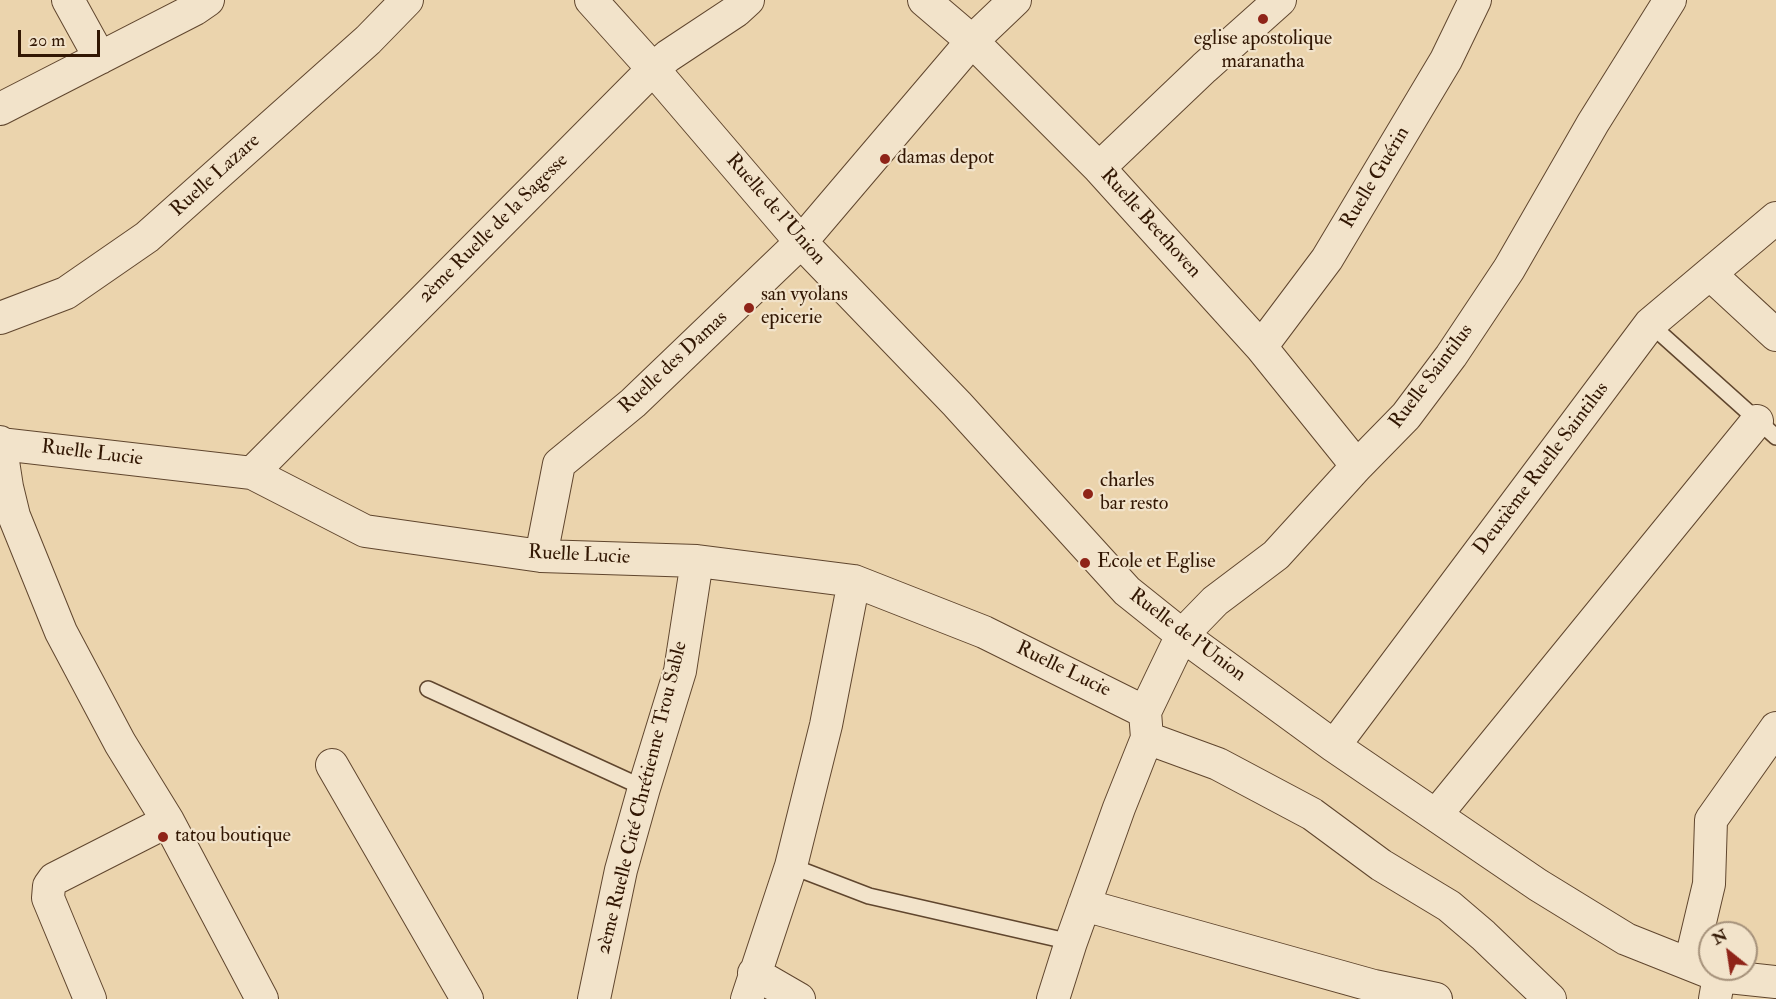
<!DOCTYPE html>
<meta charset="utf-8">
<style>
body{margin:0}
#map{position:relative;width:1776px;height:999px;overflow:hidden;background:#ebd4ad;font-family:"IM FELL Double Pica",serif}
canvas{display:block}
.north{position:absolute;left:1698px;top:921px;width:60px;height:60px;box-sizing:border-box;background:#f2e3ca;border:2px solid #a5917a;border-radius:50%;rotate:330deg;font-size:16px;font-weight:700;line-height:24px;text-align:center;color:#321703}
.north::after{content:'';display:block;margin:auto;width:21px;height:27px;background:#8f2418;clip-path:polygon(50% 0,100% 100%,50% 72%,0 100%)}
.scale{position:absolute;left:18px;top:30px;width:82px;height:27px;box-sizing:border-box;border:3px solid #321703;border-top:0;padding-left:8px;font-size:18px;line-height:21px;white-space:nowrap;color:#321703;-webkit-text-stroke:4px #f2e3ca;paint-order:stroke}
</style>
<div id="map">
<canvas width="1776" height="999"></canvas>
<div class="north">N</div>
<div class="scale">20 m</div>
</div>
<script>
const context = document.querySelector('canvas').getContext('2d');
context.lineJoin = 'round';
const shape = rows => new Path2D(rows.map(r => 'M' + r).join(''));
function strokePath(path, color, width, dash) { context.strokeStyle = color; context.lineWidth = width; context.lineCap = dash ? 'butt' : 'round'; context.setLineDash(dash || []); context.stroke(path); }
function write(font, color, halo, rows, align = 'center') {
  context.font = font + ' "IM FELL Double Pica",serif'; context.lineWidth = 4.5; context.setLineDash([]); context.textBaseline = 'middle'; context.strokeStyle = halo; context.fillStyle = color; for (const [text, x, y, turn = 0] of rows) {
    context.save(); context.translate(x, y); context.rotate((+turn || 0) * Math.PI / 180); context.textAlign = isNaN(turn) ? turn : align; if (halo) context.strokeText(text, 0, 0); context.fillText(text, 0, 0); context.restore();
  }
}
const service = shape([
 [1650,324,1776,437],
 [428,689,644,788],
 [791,866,869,896,1071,942]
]);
const minor = shape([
 [68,0,100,58],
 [591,0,653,69,801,242,957,404,1127,591,1182,635,1334,746,1538,885,1626,939,1719,976,1715,999],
 [924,0,972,41,1099,168,1261,347,1357,466],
 [0,109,195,9,208,0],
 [1099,168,1204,68,1280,0],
 [1710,274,1776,335],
 [0,318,66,293,147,237,368,40,407,0],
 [1261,347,1327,259,1446,60,1475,0],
 [0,442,7,487,14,516,61,632,120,743,168,821,262,999],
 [0,444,252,473,365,531,541,556,697,561,854,581,984,632,1145,712],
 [252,473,653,69,668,56,736,11,748,0],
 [541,556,559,464,633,403,801,242,972,41,1015,0],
 [1147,738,1218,764,1312,814,1381,865,1449,906,1483,935,1550,999],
 [1334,746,1650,324,1776,218],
 [332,765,467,999],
 [1436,815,1757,421],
 [1084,905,1374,986,1436,999],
 [1690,964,1709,884,1711,820,1776,728],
 [754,973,799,999],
 [1719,976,1776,982],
 [90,999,48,898,49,886,54,879,168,821],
 [594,999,621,870,644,788,680,671,697,561],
 [747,999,791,866,826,725,854,581],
 [1053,999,1071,942,1119,808,1147,738,1145,712,1182,635,1215,601,1276,555,1357,466,1406,416,1451,356,1509,269,1593,123,1670,0]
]);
const markers = [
 [1263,19,6,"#8f2418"],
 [885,159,6,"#8f2418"],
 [749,308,6,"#8f2418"],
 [1088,494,6,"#8f2418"],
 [1085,563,6,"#8f2418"],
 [163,837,6,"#8f2418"]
];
const poiNames = [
 ["eglise apostolique",1263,40,"center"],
 ["maranatha",1263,63,"center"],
 ["damas depot",897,159],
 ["san vyolans",761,296],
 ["epicerie",761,319],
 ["charles",1100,482],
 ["bar resto",1100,505],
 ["Ecole et Eglise",1097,563],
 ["tatou boutique",175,837]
];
const streetNames = [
 ["Ruelle Lazare",216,176,-42],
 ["Ruelle Guérin",1376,178,-59],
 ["Ruelle de l'Union",775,210,49],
 ["Ruelle Beethoven",1150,224,48],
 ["2ème Ruelle de la Sagesse",494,229,-45],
 ["Ruelle des Damas",674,363,-43],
 ["Ruelle Saintilus",1432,377,-53],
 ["Ruelle Lucie",92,454,7],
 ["Deuxième Ruelle Saintilus",1542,469,-53],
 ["Ruelle Lucie",579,556,3],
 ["Ruelle de l'Union",1187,636,37],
 ["Ruelle Lucie",1063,670,26],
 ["2ème Ruelle Cité Chrétienne Trou Sable",643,798,-76]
];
strokePath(service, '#60462e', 18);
strokePath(minor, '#60462e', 34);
strokePath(service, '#f2e3ca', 15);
strokePath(minor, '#f2e3ca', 32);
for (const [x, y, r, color] of markers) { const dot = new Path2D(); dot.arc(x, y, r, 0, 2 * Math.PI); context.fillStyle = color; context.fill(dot); strokePath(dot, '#f2e3ca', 2); }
write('20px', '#321703', '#f2e3ca', poiNames, 'left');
write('20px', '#321703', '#f2e3ca', streetNames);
</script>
